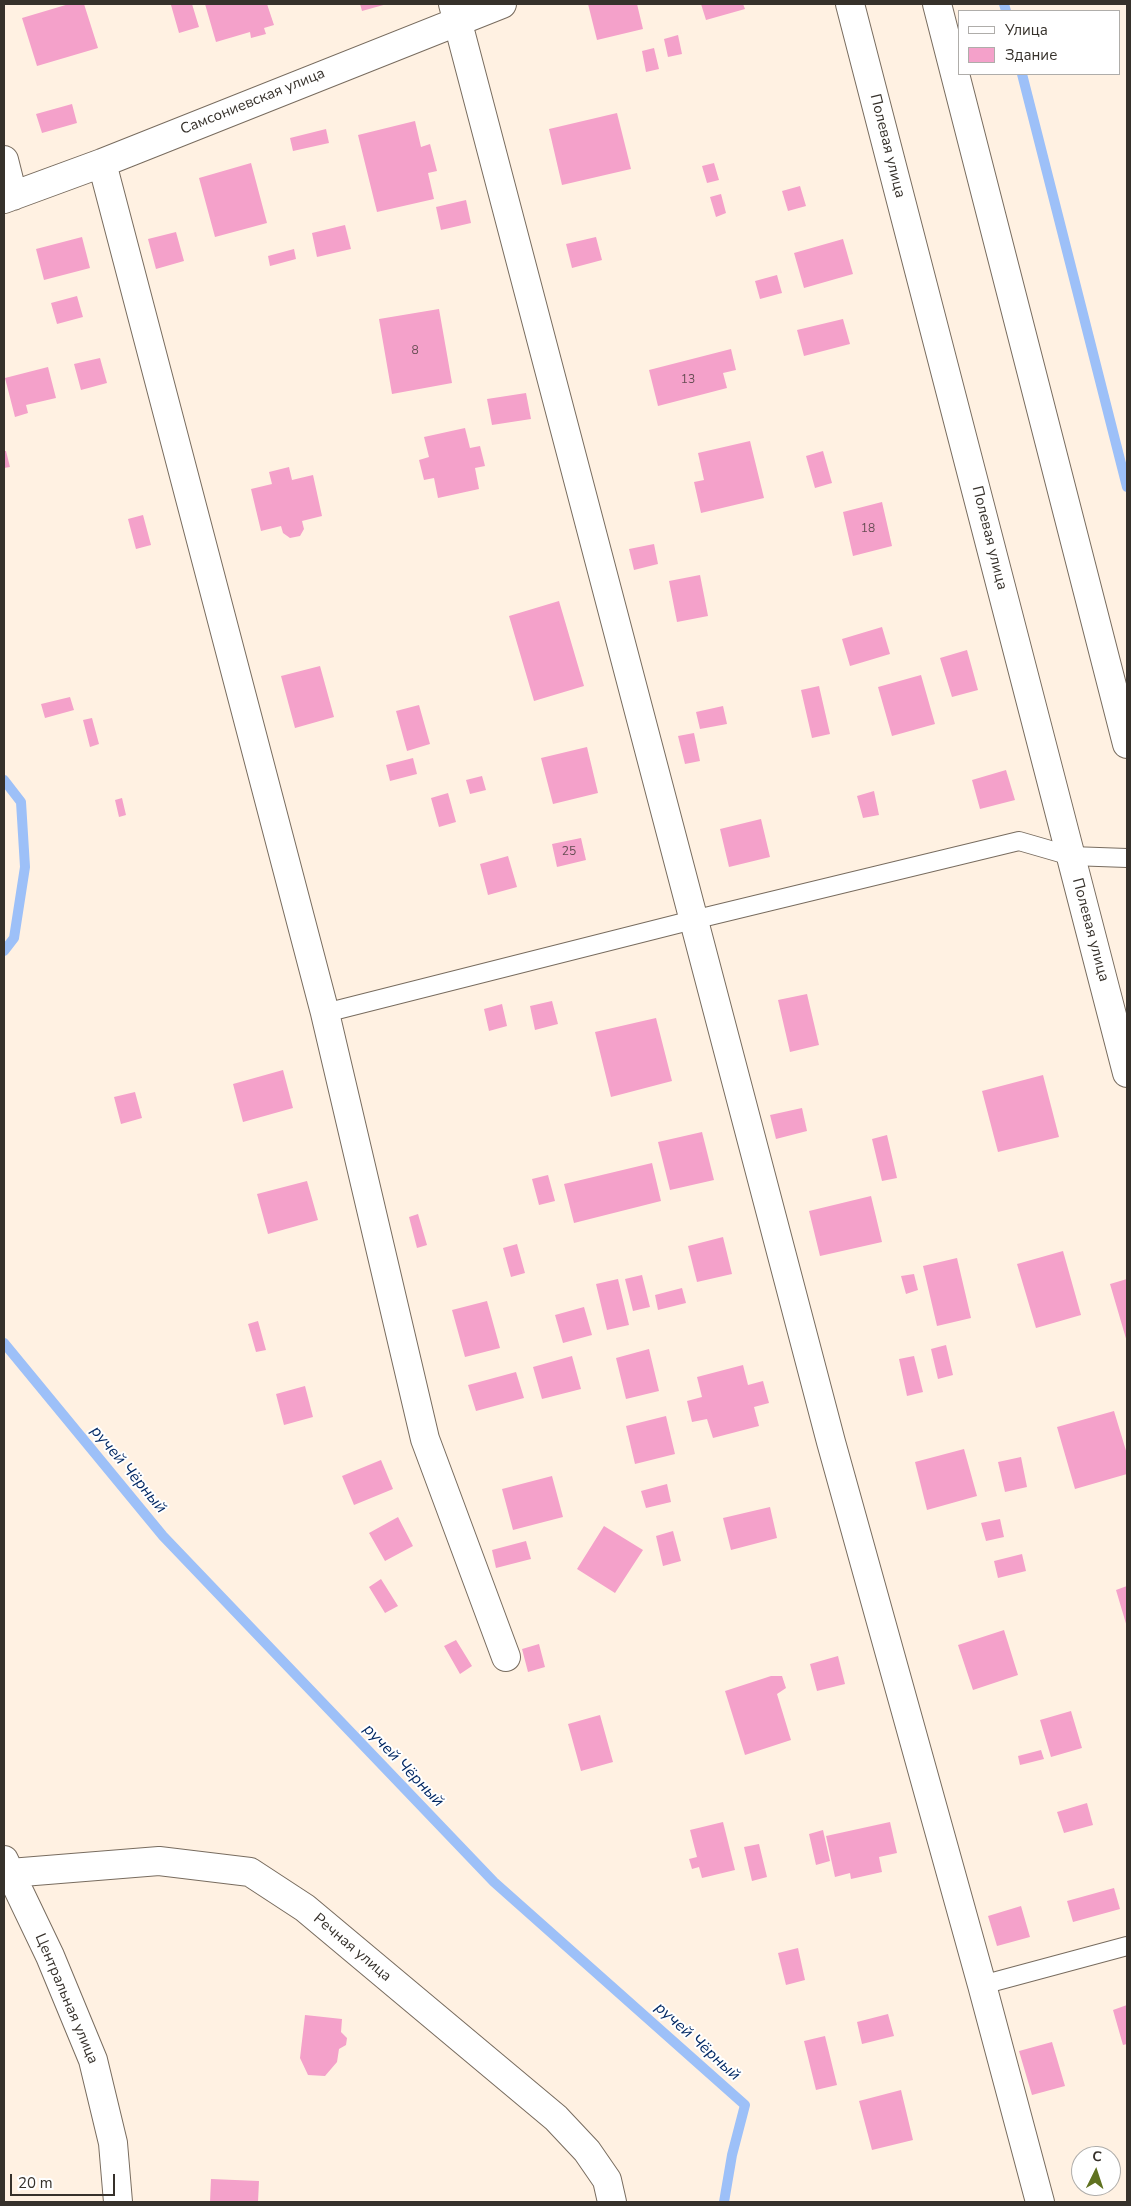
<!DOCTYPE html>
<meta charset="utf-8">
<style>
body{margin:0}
#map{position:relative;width:1131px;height:2206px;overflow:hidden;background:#fff1e2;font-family:"Nunito Sans",sans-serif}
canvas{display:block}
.frame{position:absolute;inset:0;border:5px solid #36312b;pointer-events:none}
.legend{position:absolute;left:958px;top:10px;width:162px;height:65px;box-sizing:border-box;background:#fff;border:1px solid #afadaa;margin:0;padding:6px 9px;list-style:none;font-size:15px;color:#36312b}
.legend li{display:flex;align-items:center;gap:10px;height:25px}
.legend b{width:25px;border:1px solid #afadaa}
.north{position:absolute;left:1071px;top:2146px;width:50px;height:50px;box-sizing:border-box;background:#fff;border:1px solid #afadaa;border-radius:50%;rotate:4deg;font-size:14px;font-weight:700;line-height:20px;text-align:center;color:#36312b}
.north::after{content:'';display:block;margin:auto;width:18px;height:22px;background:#607220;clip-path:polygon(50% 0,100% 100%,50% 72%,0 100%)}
.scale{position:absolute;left:10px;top:2174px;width:105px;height:22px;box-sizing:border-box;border:2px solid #36312b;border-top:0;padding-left:6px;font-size:15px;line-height:18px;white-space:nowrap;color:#36312b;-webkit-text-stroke:4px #fff;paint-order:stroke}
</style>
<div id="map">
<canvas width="1131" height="2206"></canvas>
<div class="frame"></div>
<ul class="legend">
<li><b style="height:6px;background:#fff"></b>Улица</li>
<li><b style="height:14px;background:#f4a1ca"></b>Здание</li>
</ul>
<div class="north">С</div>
<div class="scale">20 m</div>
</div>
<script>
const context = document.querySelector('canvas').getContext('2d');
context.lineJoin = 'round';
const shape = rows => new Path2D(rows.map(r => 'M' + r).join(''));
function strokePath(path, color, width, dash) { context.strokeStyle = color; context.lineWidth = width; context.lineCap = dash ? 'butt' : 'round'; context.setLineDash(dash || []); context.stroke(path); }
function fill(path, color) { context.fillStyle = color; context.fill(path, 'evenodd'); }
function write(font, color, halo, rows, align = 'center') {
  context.font = font + ' "Nunito Sans",sans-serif'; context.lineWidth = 4; context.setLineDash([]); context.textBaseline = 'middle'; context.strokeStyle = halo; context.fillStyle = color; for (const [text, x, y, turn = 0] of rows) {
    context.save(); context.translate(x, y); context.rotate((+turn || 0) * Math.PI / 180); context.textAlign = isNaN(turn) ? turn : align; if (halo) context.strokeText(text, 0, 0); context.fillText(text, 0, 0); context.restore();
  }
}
const stream = shape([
 [1004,4,1006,11],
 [1022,74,1127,487],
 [4,780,21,802,25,867,14,938,4,951],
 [4,1343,163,1536,494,1882,745,2105,732,2155,724,2202]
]);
const building = shape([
 [69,4,84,4,98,48,37,66,22,18],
 [175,4,192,4,199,27,179,33,171,5],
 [205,4,267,4,274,25,264,28,266,34,251,38,250,32,216,42],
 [360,4,387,4,362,11],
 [588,4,637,4,643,29,597,40],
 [701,4,743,4,745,9,706,20],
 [678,35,682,54,668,57,664,39],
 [654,48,659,69,646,72,642,51],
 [72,104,77,123,42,133,36,114],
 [617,113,631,169,562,185,549,129],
 [415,121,421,147,430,144,437,171,428,173,434,199,377,212,358,135],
 [326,129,329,143,293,151,290,138],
 [251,163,267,223,215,237,199,178],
 [714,163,719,180,707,183,702,166],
 [800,186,806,206,788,211,782,191],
 [721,194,726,213,716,217,710,197],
 [466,200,471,223,441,230,436,207],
 [345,225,351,249,317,257,312,233],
 [176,232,184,261,156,269,148,239],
 [82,237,90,268,44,280,36,249],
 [596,237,602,260,572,268,566,244],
 [843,239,853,274,804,288,794,253],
 [294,249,296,259,270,266,268,256],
 [777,275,782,293,760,299,755,281],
 [77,296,83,317,57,324,51,303],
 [439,309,452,383,392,394,379,319],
 [843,319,850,344,804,356,797,330],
 [731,349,736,370,723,373,727,388,658,406,649,370],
 [100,358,107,383,81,390,74,364],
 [48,367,56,398,26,405,28,413,15,417,5,378],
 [526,393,531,419,492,425,487,399],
 [465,428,470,448,480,446,485,466,475,468,479,489,438,498,434,478,424,480,419,460,429,457,424,437],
 [750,441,764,498,701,513,694,482,704,480,698,453],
 [4,451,6,451,10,467,4,468],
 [823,451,832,483,815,488,806,456],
 [289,467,292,480,313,475,322,516,302,521,304,529,300,536,290,538,283,533,281,526,261,531,251,489,272,484,269,472],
 [882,502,892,546,853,556,843,512],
 [143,515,151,545,136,549,128,519],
 [654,544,658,564,634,570,629,549],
 [700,575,708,616,677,622,669,581],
 [559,601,584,686,534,701,509,616],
 [882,627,890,654,850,666,842,639],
 [967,650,978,690,952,697,940,658],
 [320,666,334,717,295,728,281,676],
 [921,675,935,724,892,736,878,687],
 [819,686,830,734,812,738,801,690],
 [70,697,74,710,45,718,41,704],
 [419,705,430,744,407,751,396,711],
 [723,706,727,724,700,729,696,712],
 [92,718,99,744,90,747,83,720],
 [694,733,700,761,685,764,678,736],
 [587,747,598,793,553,804,541,758],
 [413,758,417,774,390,781,386,765],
 [1006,770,1015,800,980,809,972,780],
 [482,776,486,790,470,794,466,780],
 [874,791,879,815,863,818,857,796],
 [448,793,456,822,439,827,431,798],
 [122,798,126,815,119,817,115,800],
 [761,819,770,857,729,867,720,829],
 [581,838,586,860,557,867,552,844],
 [508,856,517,887,488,895,480,864],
 [807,994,819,1045,790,1052,778,1000],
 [552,1001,558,1024,535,1030,530,1006],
 [502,1004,507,1026,489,1031,484,1009],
 [656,1018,672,1081,611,1097,595,1032],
 [283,1070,293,1108,243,1122,233,1084],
 [1043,1075,1059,1137,998,1152,982,1091],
 [135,1092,142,1118,121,1124,114,1097],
 [802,1108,807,1131,776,1139,770,1115],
 [702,1132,714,1180,670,1190,658,1142],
 [887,1135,897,1178,882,1181,872,1139],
 [652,1163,661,1201,574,1223,564,1184],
 [548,1175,555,1201,539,1205,532,1179],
 [307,1181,318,1220,268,1234,257,1194],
 [871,1196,882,1242,820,1256,809,1211],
 [418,1214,427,1245,417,1248,409,1217],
 [723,1237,732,1274,697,1282,688,1246],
 [517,1244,525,1273,511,1277,503,1248],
 [1063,1251,1081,1315,1036,1328,1017,1264],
 [957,1258,971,1318,937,1326,923,1266],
 [914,1274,918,1290,906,1294,901,1276],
 [642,1275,650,1307,633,1311,625,1279],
 [618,1279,629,1325,607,1330,596,1284],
 [1127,1279,1127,1342,1110,1284],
 [682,1288,686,1303,658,1310,655,1295],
 [487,1301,500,1348,465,1357,452,1310],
 [584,1307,592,1335,563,1343,555,1315],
 [258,1321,266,1350,256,1352,248,1324],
 [946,1345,953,1375,938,1379,931,1349],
 [649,1349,659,1391,626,1399,616,1358],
 [572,1356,581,1389,542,1399,533,1367],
 [914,1356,923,1392,907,1396,899,1359],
 [743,1365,748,1385,763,1381,769,1403,754,1407,759,1426,713,1438,707,1419,692,1422,687,1401,702,1397,697,1377],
 [516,1372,524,1398,476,1411,468,1385],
 [305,1386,313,1417,284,1425,276,1394],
 [1114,1411,1127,1454,1127,1474,1075,1489,1057,1427],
 [666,1416,675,1454,635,1464,626,1426],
 [964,1449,977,1496,927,1510,915,1462],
 [1021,1457,1027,1487,1005,1492,998,1462],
 [381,1460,393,1489,354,1505,342,1476],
 [552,1476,563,1517,513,1530,502,1489],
 [667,1484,671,1502,646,1508,641,1491],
 [770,1507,777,1538,731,1550,723,1518],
 [398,1517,413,1546,385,1561,369,1533],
 [1000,1519,1004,1537,986,1541,981,1523],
 [604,1526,643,1550,615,1593,577,1569],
 [673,1531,681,1561,663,1566,656,1536],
 [526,1541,531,1559,496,1568,492,1550],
 [1022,1554,1026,1571,998,1578,994,1561],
 [381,1579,398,1606,385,1613,369,1587],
 [1127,1586,1127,1627,1116,1590],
 [1004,1630,1018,1675,973,1690,958,1645],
 [456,1640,472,1666,460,1674,444,1646],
 [539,1644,545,1667,528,1672,522,1649],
 [838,1656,845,1684,817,1691,810,1664],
 [771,1676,782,1676,786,1688,777,1694,791,1740,745,1755,725,1691],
 [1071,1711,1082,1748,1051,1757,1040,1720],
 [600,1715,613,1762,581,1771,568,1724],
 [1041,1750,1044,1759,1020,1765,1018,1756],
 [1087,1803,1093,1825,1064,1833,1057,1812],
 [723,1822,735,1870,702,1878,699,1867,692,1869,689,1859,697,1857,690,1830],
 [890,1822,897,1853,879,1857,882,1872,851,1879,850,1873,835,1877,826,1836],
 [823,1830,830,1861,816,1865,809,1834],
 [759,1844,767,1877,752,1881,744,1847],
 [1114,1888,1120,1909,1073,1922,1067,1901],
 [1021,1906,1030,1937,997,1946,988,1916],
 [798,1948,805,1980,786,1985,778,1953],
 [1127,2005,1127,2044,1123,2045,1113,2010],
 [888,2014,894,2036,862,2044,857,2022],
 [305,2015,342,2019,341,2032,347,2038,346,2045,339,2049,337,2062,325,2076,308,2075,300,2058],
 [825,2036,837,2085,816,2090,804,2041],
 [1052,2042,1065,2086,1032,2095,1019,2051],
 [901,2090,913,2140,872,2150,859,2101],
 [211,2179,259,2181,258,2202,210,2202]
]);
const lane = shape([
 [325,1013,693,920,1019,841,1071,856,1127,858],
 [982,1985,1127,1946]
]);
const street = shape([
 [453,4,831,1442,982,1985,1040,2202],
 [850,4,1127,1073],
 [937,4,1127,744],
 [4,160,13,196],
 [102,163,325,1013,425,1439,506,1657],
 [4,199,102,163,502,4],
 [4,1860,50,1956,93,2060,113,2143,118,2202],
 [4,1875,10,1873,159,1861,250,1872,305,1908,556,2118,587,2151,607,2180,612,2202]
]);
const numberNames = [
 ["8",415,351],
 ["13",688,380],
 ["18",868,529],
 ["25",569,852]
];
const streetNames = [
 ["Самсониевская улица",253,102,-22],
 ["Полевая улица",887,146,76],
 ["Полевая улица",989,538,76],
 ["Полевая улица",1090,930,75],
 ["Речная улица",352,1948,40],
 ["Центральная улица",66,1999,67]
];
const waterNames = [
 ["ручей Чёрный",128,1470,50],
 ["ручей Чёрный",403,1766,46],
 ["ручей Чёрный",697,2042,42]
];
strokePath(stream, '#9dc0f8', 10);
fill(building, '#f4a1ca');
strokePath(lane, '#786c5f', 20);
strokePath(street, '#786c5f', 30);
strokePath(lane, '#fff', 18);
strokePath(street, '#fff', 28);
write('12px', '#664d53', null, numberNames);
write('15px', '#36312b', '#fff', streetNames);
write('italic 16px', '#042a65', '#fff', waterNames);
</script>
